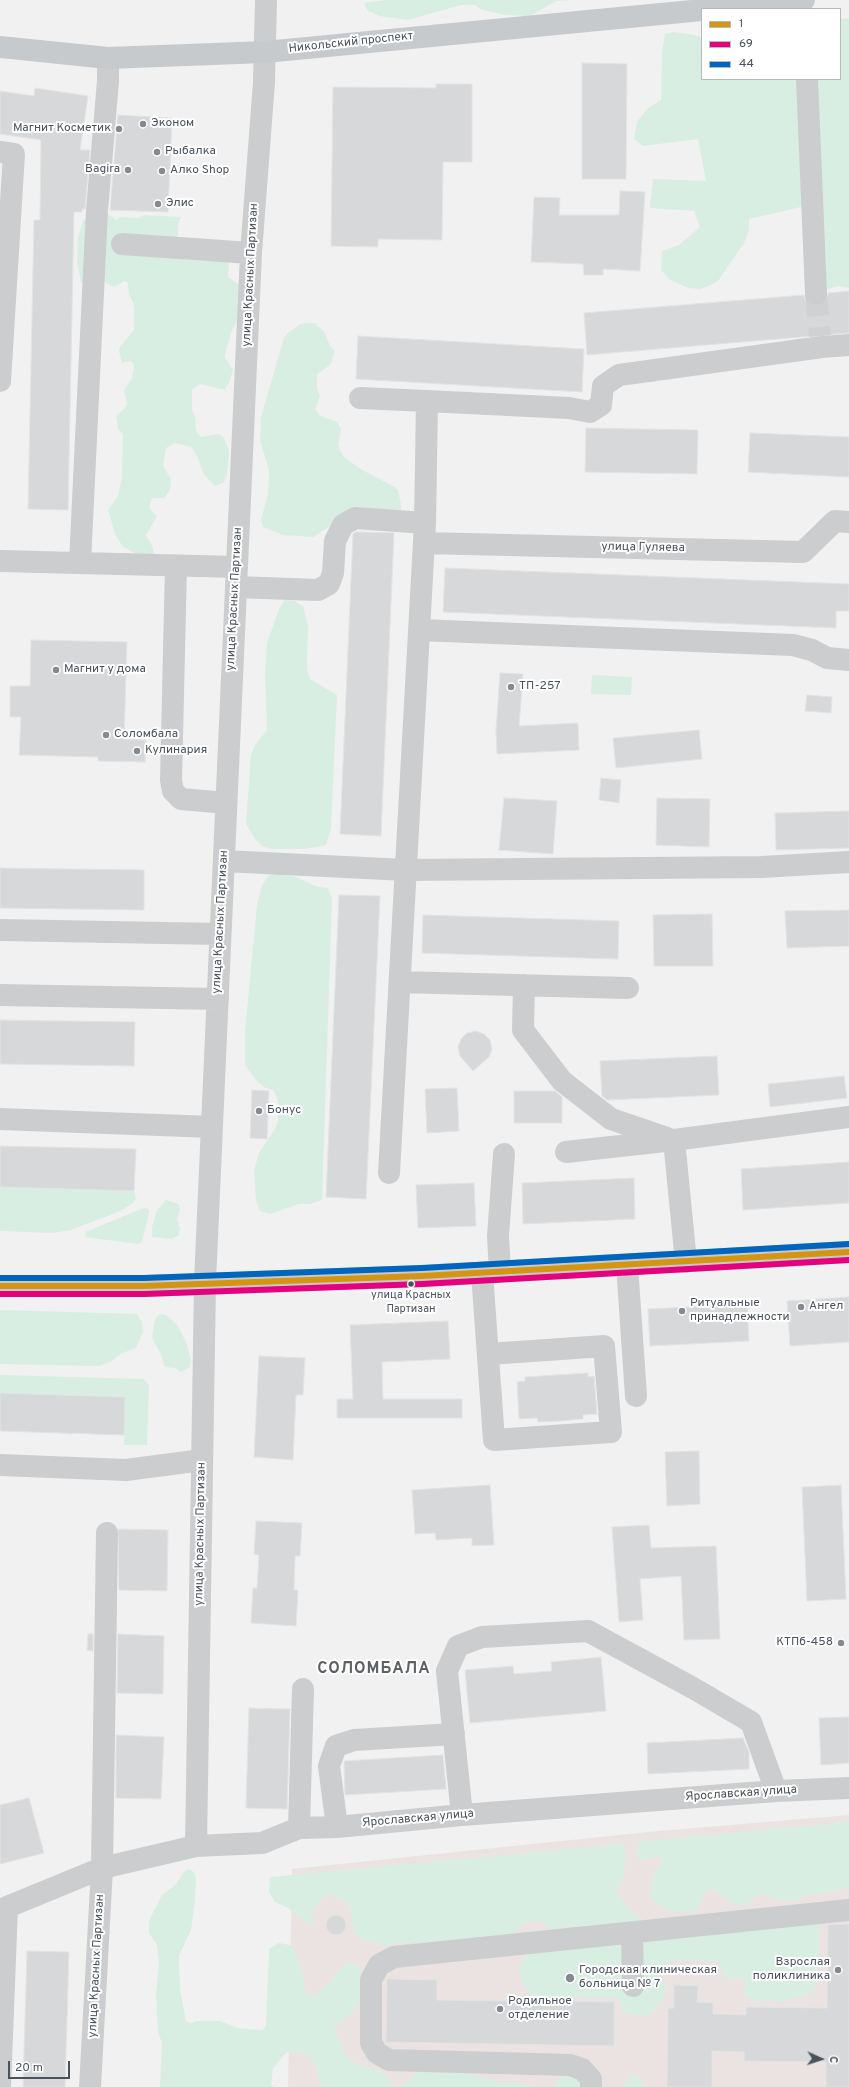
<!DOCTYPE html>
<meta charset="utf-8">
<style>
body{margin:0}
#map{position:relative;width:849px;height:2087px;overflow:hidden;background:#f1f1f1;font-family:Overpass,sans-serif}
canvas{display:block}
.legend{position:absolute;left:701px;top:8px;width:140px;height:72px;box-sizing:border-box;background:#fff;border:1px solid #b7babe;margin:0;padding:5px 7px;list-style:none;font-size:12px;color:#4a525c}
.legend li{display:flex;align-items:center;gap:8px;height:20px}
.legend b{width:20px;border:1px solid #b7babe}
.north{position:absolute;left:801px;top:2039px;width:40px;height:40px;-webkit-text-stroke:3px #fff;paint-order:stroke;rotate:93deg;font-size:11px;font-weight:700;line-height:16px;text-align:center;color:#4a525c}
.north::after{content:'';display:block;margin:auto;width:14px;height:18px;background:#4a525c;clip-path:polygon(50% 0,100% 100%,50% 72%,0 100%)}
.scale{position:absolute;left:8px;top:2061px;width:62px;height:18px;box-sizing:border-box;border:2px solid #4a525c;border-top:0;padding-left:5px;font-size:12px;line-height:14px;white-space:nowrap;color:#4a525c;-webkit-text-stroke:3px #fff;paint-order:stroke}
</style>
<div id="map">
<canvas width="849" height="2087"></canvas>
<ul class="legend">
<li><b style="height:5px;background:#d49512"></b>1</li>
<li><b style="height:5px;background:#e5007d"></b>69</li>
<li><b style="height:5px;background:#0065bd"></b>44</li>
</ul>
<div class="north">С</div>
<div class="scale">20 m</div>
</div>
<script>
const context = document.querySelector('canvas').getContext('2d');
context.lineJoin = 'round';
function fill(path, color) { context.fillStyle = color; context.fill(path, 'evenodd'); }
const shape = rows => new Path2D(rows.map(r => 'M' + r).join(''));
function strokePath(path, color, width, dash) { context.strokeStyle = color; context.lineWidth = width; context.lineCap = dash ? 'butt' : 'round'; context.setLineDash(dash || []); context.stroke(path); }
function write(font, color, halo, rows, align = 'center') {
  context.font = font + ' Overpass,sans-serif'; context.lineWidth = 4; context.setLineDash([]); context.textBaseline = 'middle'; context.strokeStyle = halo; context.fillStyle = color; for (const [text, x, y, turn = 0] of rows) {
    context.save(); context.translate(x, y); context.rotate((+turn || 0) * Math.PI / 180); context.textAlign = isNaN(turn) ? turn : align; if (halo) context.strokeText(text, 0, 0); context.fillText(text, 0, 0); context.restore();
  }
}
const medical = shape([
 [849,1815,849,2087,288,2087,292,1869,648,1832]
]);
const green = shape([
 [387,0,572,0,556,1,530,16,505,15,482,10,475,5,461,5,408,20,379,16,367,10,364,3],
 [849,18,849,288,838,286,828,289,817,289,805,206,749,219,749,230,744,243,718,281,709,286,700,289,688,288,669,279,661,270,662,251,679,245,700,227,694,211,650,208,653,179,706,181,698,139,643,146,634,139,637,122,648,108,661,100,662,52,665,34,674,32,694,35,702,38,702,79,840,79,840,19],
 [107,214,117,220,120,217,138,218,144,215,181,217,178,224,178,238,183,258,186,260,229,261,228,277,241,286,241,315,232,330,225,354,225,358,233,370,229,383,225,389,221,389,200,384,192,390,192,410,195,417,196,431,201,437,218,434,224,438,229,451,227,473,224,482,215,486,204,475,197,456,191,447,175,443,166,448,163,466,171,479,170,490,164,498,153,498,151,501,149,508,157,516,146,535,153,548,154,555,140,556,123,547,115,534,108,510,118,496,122,477,123,434,118,429,116,416,126,407,127,403,124,390,132,379,134,366,132,362,129,361,122,363,119,351,120,347,134,330,134,310,133,302,129,295,128,283,125,281,114,287,105,282,84,284,81,282,77,262,78,238,83,221,87,218],
 [307,323,315,323,325,333,330,346,335,351,330,365,317,374,317,389,320,396,315,409,319,415,337,422,341,429,338,444,340,451,344,457,362,470,393,486,398,490,401,505,401,513,337,519,326,529,313,537,283,535,263,527,261,520,268,494,269,470,260,440,261,417,284,338,288,333,300,324],
 [285,600,295,601,303,607,308,626,307,669,310,679,337,695,331,829,326,845,304,849,272,849,262,846,256,840,246,824,251,755,255,745,267,730,265,674,267,643,279,609],
 [592,675,632,677,631,695,591,694],
 [275,873,293,876,318,887,328,888,332,899,322,1200,310,1204,299,1204,270,1214,260,1211,256,1200,254,1171,259,1153,275,1129,278,1120,278,1101,274,1091,264,1087,256,1080,245,1065,245,1032,257,905,262,886,267,877],
 [0,1187,134,1191,136,1199,132,1204,120,1211,71,1230,52,1233,0,1231],
 [166,1200,179,1204,180,1210,177,1219,180,1228,179,1235,172,1239,152,1237,152,1227,157,1210],
 [147,1208,149,1210,149,1213,142,1242,138,1244,85,1237,86,1232,141,1209],
 [0,1310,137,1314,142,1322,143,1332,136,1348,120,1354,112,1361,99,1366,0,1364],
 [160,1314,166,1315,177,1325,186,1342,191,1360,190,1367,187,1369,181,1372,175,1368,165,1367,164,1365,161,1354,152,1338,155,1319],
 [0,1375,144,1379,149,1386,147,1445,124,1445,125,1397,0,1393],
 [849,1822,849,1888,807,1895,800,1899,792,1901,778,1900,770,1896,761,1894,753,1898,748,1905,735,1905,716,1891,707,1889,697,1910,693,1912,670,1912,657,1904,651,1897,651,1881,655,1872,662,1864,660,1855,645,1860,640,1860,638,1856,638,1842],
 [624,1844,626,1850,625,1870,624,1877,616,1890,618,1896,642,1922,820,1916,818,1983,814,1990,801,1997,788,1999,781,2002,771,2000,753,2001,744,1995,746,1984,744,1979,729,1979,723,1976,721,1964,716,1961,673,1960,662,1968,659,1974,661,1980,667,1983,666,1990,664,1997,652,2013,645,2016,622,2013,620,1998,531,1996,521,1979,520,1967,530,1947,544,1937,549,1929,546,1924,539,1921,525,1922,508,1936,427,1944,399,1942,389,1946,362,1939,354,1932,349,1902,327,1894,311,1912,314,1924,305,1921,288,1908,275,1902,269,1892,270,1877],
 [189,1869,194,1872,196,1879,195,1900,191,1930,179,1955,180,1989,186,2022,192,2023,197,2021,220,2021,237,2028,262,2030,266,2026,269,1949,279,1943,284,1944,290,1945,294,1950,303,1975,305,1991,309,1995,315,1996,319,1993,347,1963,358,1966,363,1978,361,1998,353,2012,334,2027,346,2057,352,2062,382,2072,391,2081,394,2087,400,2087,421,2070,453,2071,489,2079,501,2083,518,2083,535,2087,323,2087,319,2083,318,2070,311,2058,306,2054,293,2052,287,2052,283,2056,273,2068,271,2085,275,2087,160,2087,162,2043,158,2032,156,1994,159,1963,157,1945,149,1933,149,1921,162,1895,175,1885,184,1872],
 [562,2074,578,2074,582,2087,554,2087],
 [634,2075,640,2078,644,2087,622,2087,629,2078]
]);
const building = shape([
 [582,63,627,64,626,179,582,179,582,63],
 [436,84,472,84,472,162,443,162,442,240,378,239,378,247,331,246,333,87,436,88,436,84],
 [35,88,88,96,80,150,90,150,85,209,82,209,82,212,74,212,68,510,28,509,34,220,40,220,41,140,0,134,0,91,34,96,35,88],
 [118,115,172,118,168,212,110,210,118,115],
 [620,191,645,192,640,271,603,269,603,275,584,275,583,264,531,262,534,197,560,198,559,215,619,215,620,191],
 [849,291,849,333,587,355,584,313,804,295,805,300,810,305,817,306,822,305,827,300,828,293,849,291],
 [358,336,584,349,582,392,356,379,358,336],
 [586,428,698,430,697,474,585,472,586,428],
 [750,433,849,437,849,477,748,472,750,433],
 [356,532,394,533,381,836,340,834,353,534,356,532],
 [445,568,849,584,849,611,836,611,836,628,443,612,445,568],
 [31,640,127,642,124,739,146,740,145,762,98,761,98,757,19,755,21,717,10,717,10,686,30,686,31,640],
 [500,673,523,674,519,726,578,723,579,750,497,754,496,730,500,673],
 [807,695,832,697,831,713,805,711,807,695],
 [699,730,702,759,616,768,613,738,699,730],
 [601,778,621,780,619,803,599,800,601,778],
 [504,798,557,801,553,854,499,850,504,798],
 [657,798,710,799,709,847,656,845,657,798],
 [849,811,849,848,776,850,775,813,849,811],
 [0,868,144,870,144,910,0,908,0,868],
 [339,895,380,896,366,1199,326,1197,339,895],
 [849,910,849,946,787,948,785,911,849,910],
 [712,914,713,966,654,966,653,915,712,914],
 [423,915,619,921,618,959,422,953,423,915],
 [0,1020,135,1022,134,1066,0,1064,0,1020],
 [476,1031,484,1034,490,1040,492,1049,489,1057,473,1071,460,1056,458,1047,461,1039,467,1033,476,1031],
 [717,1056,719,1095,607,1100,602,1096,600,1061,717,1056],
 [844,1076,847,1098,770,1107,768,1084,844,1076],
 [457,1088,459,1131,427,1133,425,1089,457,1088],
 [252,1090,269,1091,267,1139,250,1138,252,1090],
 [514,1091,555,1091,562,1097,562,1123,514,1123,514,1091],
 [0,1146,136,1149,134,1191,0,1187,0,1146],
 [849,1162,849,1203,743,1210,741,1169,849,1162],
 [634,1178,635,1219,523,1224,522,1183,634,1178],
 [474,1183,476,1226,418,1228,416,1185,474,1183],
 [849,1297,849,1342,790,1346,787,1301,849,1297],
 [747,1304,749,1341,650,1346,648,1309,747,1304],
 [448,1321,450,1359,382,1362,383,1399,462,1399,462,1418,337,1418,337,1399,353,1399,350,1325,448,1321],
 [259,1356,305,1358,303,1395,296,1395,293,1460,254,1457,259,1356],
 [588,1373,588,1377,594,1376,597,1414,583,1415,583,1419,561,1421,538,1422,537,1418,519,1419,517,1382,525,1381,525,1377,588,1373],
 [0,1393,125,1397,124,1435,0,1431,0,1393],
 [699,1451,700,1504,667,1506,665,1452,699,1451],
 [490,1485,494,1545,472,1546,472,1538,436,1540,435,1533,415,1534,412,1490,490,1485],
 [841,1485,846,1599,807,1601,802,1487,841,1485],
 [256,1521,302,1523,300,1556,295,1556,294,1590,298,1590,296,1626,251,1623,253,1588,257,1588,259,1555,254,1554,256,1521],
 [649,1525,651,1548,716,1546,720,1639,684,1640,681,1576,640,1579,643,1620,619,1622,612,1527,649,1525],
 [118,1529,168,1530,167,1591,119,1590,118,1529],
 [88,1634,93,1634,93,1651,87,1650,88,1634],
 [118,1634,164,1636,163,1694,117,1693,118,1634],
 [601,1657,606,1711,470,1723,465,1670,513,1666,514,1674,552,1671,551,1662,601,1657],
 [249,1708,290,1709,287,1809,246,1808,249,1708],
 [849,1717,849,1763,821,1765,819,1718,849,1717],
 [116,1735,164,1737,161,1799,116,1798,116,1735],
 [743,1738,749,1752,749,1769,648,1774,647,1743,743,1738],
 [443,1755,446,1789,345,1795,344,1761,443,1755],
 [29,1798,44,1853,0,1864,0,1805,29,1798],
 '326 1925a10 10 0 1 1 20 0a10 10 0 1 1-20 0Z',
 [849,1924,849,2087,826,2087,826,2062,744,2061,744,2052,712,2051,712,2087,667,2087,668,2008,674,2008,674,1985,698,1986,697,2002,713,2003,713,2014,746,2015,746,2007,827,2008,828,1925,849,1924],
 [27,1951,69,1952,65,2087,23,2087,27,1951],
 [387,1979,437,1980,437,2000,614,2002,614,2046,386,2042,387,1979]
]);
const minorTunnel = shape([
 [816,294,820,336]
]);
const minor = shape([
 [807,79,816,294],
 [0,152,14,154,0,381],
 [122,244,251,253],
 [360,398,427,401],
 [424,543,803,552,835,521,849,522],
 [0,561,237,567],
 [80,563,97,210,108,81,108,58],
 [176,566,171,780,173,791,181,799,226,803],
 [236,587,318,590,329,584,333,573,335,541,343,525,355,518,425,523],
 [419,630,793,645,812,650,827,658,849,660],
 [224,861,406,870,762,867,849,862],
 [0,930,220,934],
 [400,982,628,988],
 [524,985,523,1030,562,1081,611,1119,667,1138],
 [0,995,218,999],
 [0,1119,212,1127],
 [674,1140,686,1262],
 [566,1152,674,1140,849,1117],
 [389,1173,425,523,427,401,569,408,590,412,601,405,603,386,619,375,822,347,849,345],
 [627,1265,636,1396],
 [500,1272,498,1236,504,1154],
 [482,1273,494,1440,611,1432,604,1346,489,1354],
 [0,1465,126,1470,202,1460],
 [462,1815,447,1671,458,1646,482,1637,588,1631,693,1688,751,1722,776,1791],
 [337,1827,329,1766,336,1746,354,1740,454,1734],
 [299,1828,303,1689],
 [196,1846,205,1282,251,253,264,82,266,0],
 [0,1910,102,1868,196,1846,262,1843,299,1828,337,1827,462,1815,776,1791,849,1788],
 [632,1934,633,1986],
 [0,2087,7,1907],
 [90,2087,102,1868,107,1533],
 [591,2087,591,2079,582,2069,570,2065,389,2060,377,2053,371,2043,371,1980,379,1965,394,1957,849,1910]
]);
const major = shape([
 [710,9,804,0],
 [0,47,108,58,265,52,702,10],
 [0,1286,144,1286,422,1276,849,1252]
]);
const bus1 = shape([
 [0,1286,144,1286,422,1276,849,1252]
]);
const bus2 = shape([
 [0,1294,144,1294,422,1284,849,1260]
]);
const bus3 = shape([
 [0,1278,144,1278,422,1268,849,1244]
]);
const markers = [
 [143,124,4,"#848a90"],
 [119,129,4,"#848a90"],
 [157,152,4,"#848a90"],
 [128,170,4,"#848a90"],
 [162,171,4,"#848a90"],
 [158,204,4,"#848a90"],
 [56,670,4,"#848a90"],
 [511,687,4,"#848a90"],
 [106,735,4,"#848a90"],
 [137,751,4,"#848a90"],
 [259,1111,4,"#848a90"],
 [411,1284,3.5,"#4a525c"],
 [801,1307,4,"#848a90"],
 [682,1311,4,"#848a90"],
 [841,1643,4,"#848a90"],
 [838,1970,4,"#848a90"],
 [570,1978,5,"#848a90"],
 [500,2009,4,"#848a90"]
];
const busNames = [
 ["улица Красных",411,1296],
 ["Партизан",411,1310]
];
const streetNames = [
 ["Никольский проспект",351,43,-6],
 ["улица Красных Партизан",251,275,-87],
 ["улица Гуляева",643,548,1],
 ["улица Красных Партизан",235,599,-87],
 ["улица Красных Партизан",221,922,-87],
 ["улица Красных Партизан",201,1534,-89],
 ["Ярославская улица",741,1794,-4],
 ["Ярославская улица",418,1819,-5],
 ["улица Красных Партизан",97,1966,-87]
];
const poiNames = [
 ["Эконом",151,124],
 ["Магнит Косметик",111,129,"right"],
 ["Рыбалка",165,152],
 ["Bagira",120,170,"right"],
 ["Алко Shop",170,171],
 ["Элис",166,204],
 ["Магнит у дома",64,670],
 ["ТП-257",519,687],
 ["Соломбала",114,735],
 ["Кулинария",145,751],
 ["Бонус",267,1111],
 ["Ритуальные",690,1304],
 ["принадлежности",690,1318],
 ["Ангел",809,1307],
 ["КТПб-458",833,1643,"right"],
 ["Взрослая",830,1963,"right"],
 ["поликлиника",830,1977,"right"],
 ["Городская клиническая",579,1971],
 ["больница № 7",579,1985],
 ["Родильное",508,2002],
 ["отделение",508,2016]
];
const districtNames = [
 ["СОЛОМБАЛА",374,1670]
];
fill(medical, '#ebe3e1');
fill(green, '#d8eee2');
fill(building, '#d7d8da');
strokePath(building, '#e3e3e4', 1);
strokePath(minorTunnel, '#d0d1d3', 22, [22, 11]);
strokePath(minor, '#cccdcf', 22);
strokePath(major, '#c7cacd', 22);
strokePath(bus1, '#d49512', 6);
strokePath(bus2, '#e5007d', 6);
strokePath(bus3, '#0065bd', 6);
for (const [x, y, r, color] of markers) { const dot = new Path2D(); dot.arc(x, y, r, 0, 2 * Math.PI); context.fillStyle = color; context.fill(dot); strokePath(dot, '#fff', 1.5); }
write('11px', '#4a525c', '#fff', busNames);
write('12px', '#4a525c', '#fff', streetNames);
write('12px', '#4a525c', '#fff', poiNames, 'left');
context.letterSpacing = '1px';
write('bold 16px', '#5d6064', '#fff', districtNames);
context.letterSpacing = '0px';
</script>
